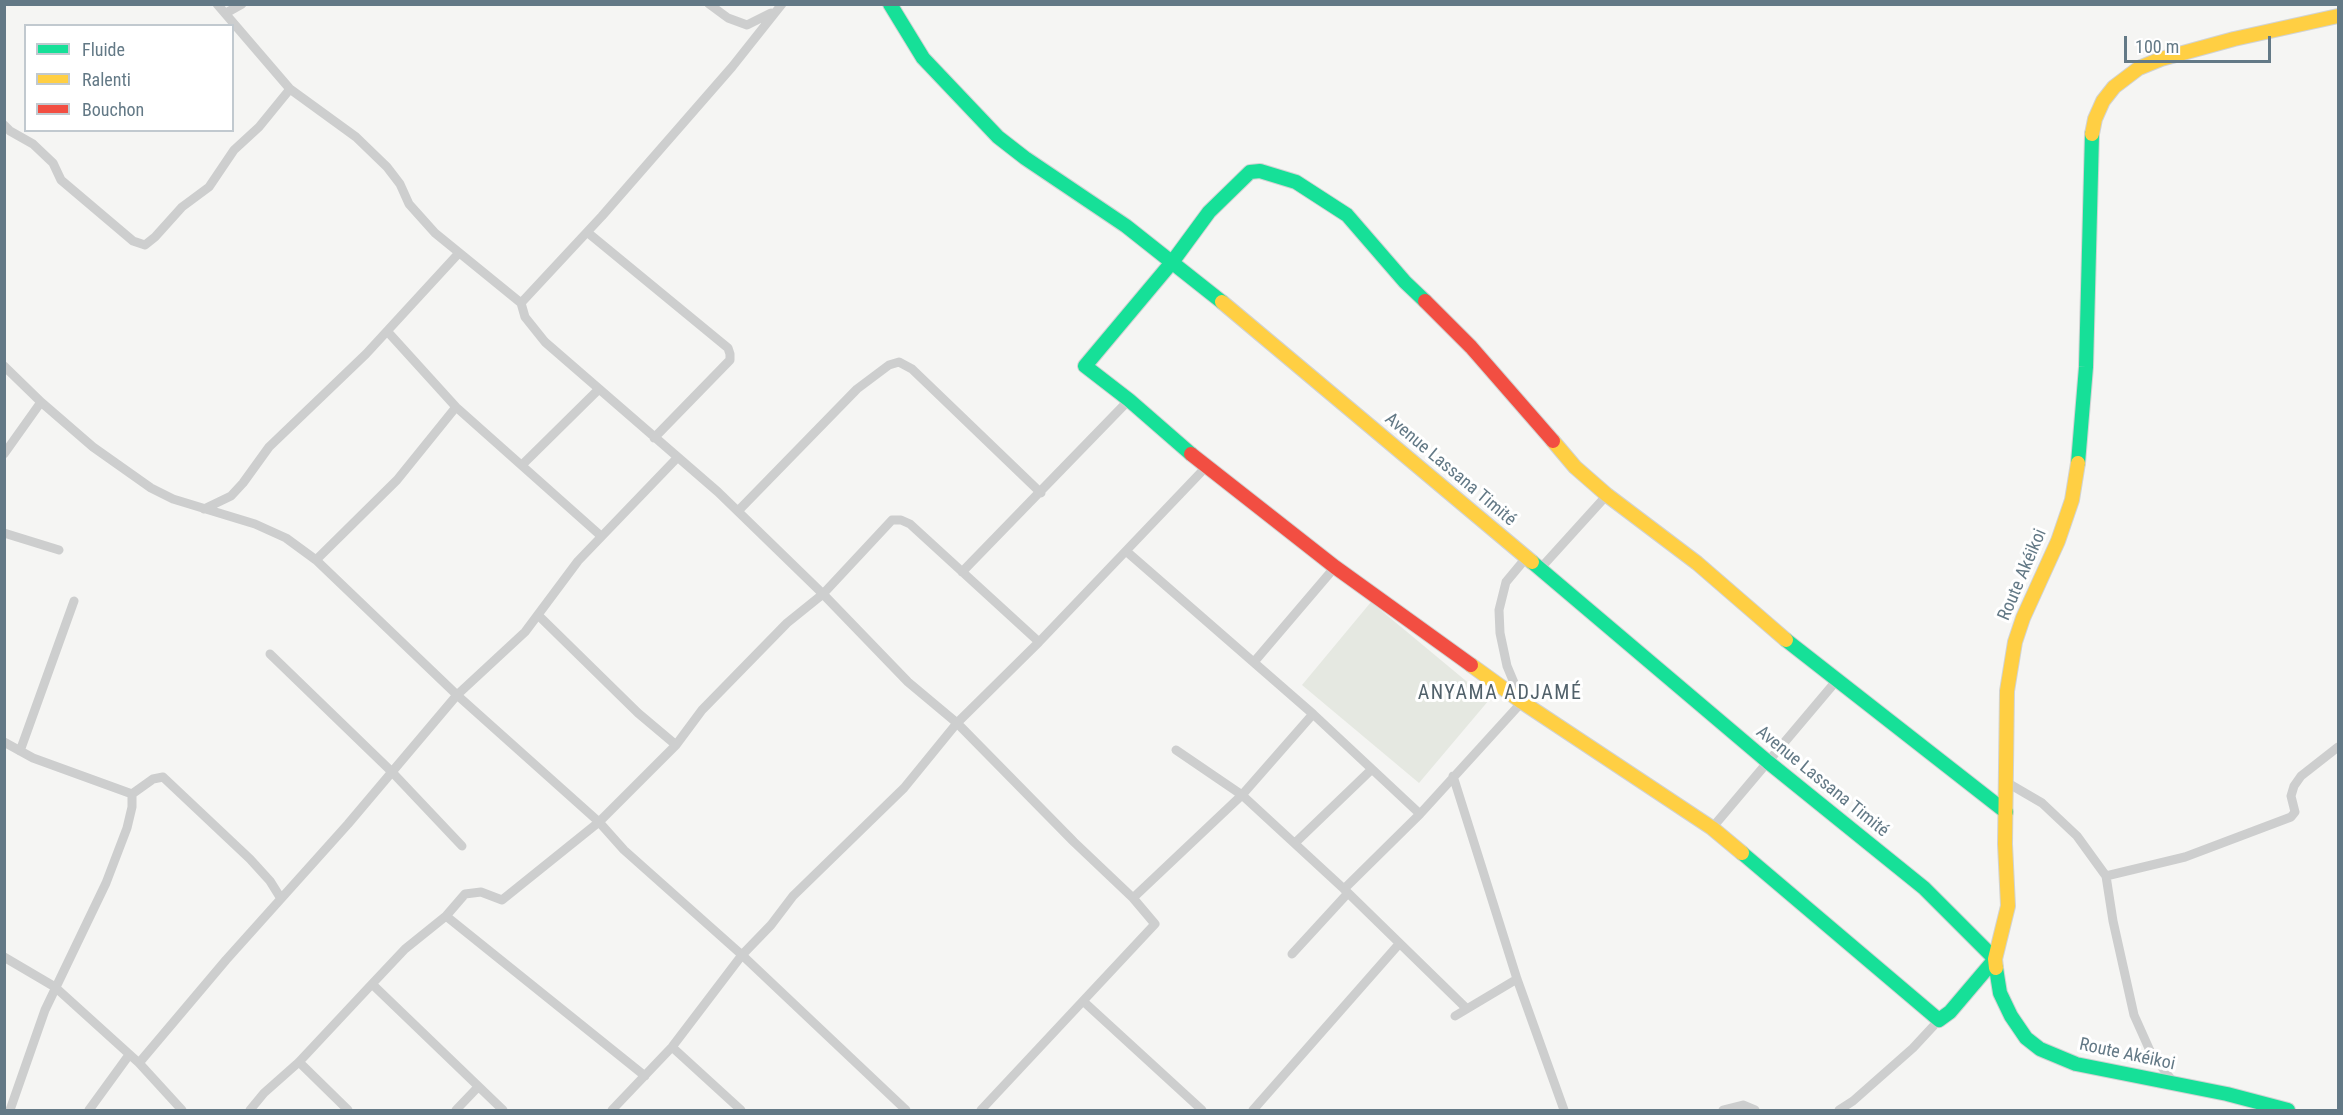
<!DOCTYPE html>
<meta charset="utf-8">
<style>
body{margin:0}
#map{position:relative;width:2343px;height:1115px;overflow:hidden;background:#f5f5f3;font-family:"Roboto Condensed",sans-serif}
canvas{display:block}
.frame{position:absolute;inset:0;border:6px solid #637986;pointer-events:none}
.legend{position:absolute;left:24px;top:24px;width:210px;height:108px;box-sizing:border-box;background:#fff;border:2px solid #c1c9cf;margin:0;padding:8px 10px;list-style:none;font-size:18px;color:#637986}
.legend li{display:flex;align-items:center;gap:12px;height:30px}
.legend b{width:30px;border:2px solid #c1c9cf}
.scale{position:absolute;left:2124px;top:36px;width:147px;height:27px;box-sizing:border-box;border:3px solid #637986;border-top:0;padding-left:8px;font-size:18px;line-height:21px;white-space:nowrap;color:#637986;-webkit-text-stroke:4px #fff;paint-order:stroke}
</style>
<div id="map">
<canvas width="2343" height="1115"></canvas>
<div class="frame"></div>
<ul class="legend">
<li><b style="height:8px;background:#16e098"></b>Fluide</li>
<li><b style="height:8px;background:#ffcf43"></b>Ralenti</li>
<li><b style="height:8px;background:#f24e42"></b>Bouchon</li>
</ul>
<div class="scale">100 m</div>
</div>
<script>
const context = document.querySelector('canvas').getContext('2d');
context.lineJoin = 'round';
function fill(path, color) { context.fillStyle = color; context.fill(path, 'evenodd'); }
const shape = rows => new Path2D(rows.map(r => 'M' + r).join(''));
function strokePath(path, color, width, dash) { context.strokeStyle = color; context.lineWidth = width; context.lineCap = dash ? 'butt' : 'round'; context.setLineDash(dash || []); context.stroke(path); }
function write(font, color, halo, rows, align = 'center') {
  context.font = font + ' "Roboto Condensed",sans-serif'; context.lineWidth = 6; context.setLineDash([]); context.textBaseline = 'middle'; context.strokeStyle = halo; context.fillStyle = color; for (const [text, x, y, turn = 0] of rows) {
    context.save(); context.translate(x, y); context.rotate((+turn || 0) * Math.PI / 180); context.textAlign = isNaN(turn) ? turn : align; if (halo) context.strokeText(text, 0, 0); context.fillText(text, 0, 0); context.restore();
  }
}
const green = shape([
 [1371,602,1489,700,1419,783,1302,685]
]);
const street = shape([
 [217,4,290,89,356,137,387,167,400,184,409,204,435,233,521,303,525,317,545,342,718,492,823,594,908,682,957,723,1074,842,1133,898,1155,924,981,1110],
 [709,4,728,18,747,25,771,13],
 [226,13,242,4],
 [4,125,10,131,33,144,53,163,61,180,133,241,145,245,155,237,182,207,209,187,234,150,259,127,290,89],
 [587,232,728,348,730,354,730,360,654,438],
 [521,303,602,216,732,67,782,4],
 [387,331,456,407,601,536],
 [4,366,41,402],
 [4,454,41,402,93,447,151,488,173,499,255,524,286,538,316,560,457,695,599,822,624,850,742,955,906,1110],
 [522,465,598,390],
 [204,509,231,496,243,483,269,447,366,354,458,254],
 [738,511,857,389,889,365,899,362,912,369,1041,493],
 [4,533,59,550],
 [1126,551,1313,714,1420,814],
 [316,560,397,480,456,407],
 [1539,570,1607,495],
 [962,572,1129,400],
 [538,615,638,713,676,745],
 [270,654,392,772,462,846],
 [1254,662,1335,567],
 [4,742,33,758,132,794],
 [1176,750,1242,795,1344,889,1466,1008],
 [20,751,74,601],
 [1453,776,1517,979,1564,1110],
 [2006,782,2042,803,2077,836,2106,876,2113,921,2134,1015,2151,1053,2174,1083],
 [132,794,153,779,163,777,250,859,270,881,280,897],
 [1712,828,1837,680],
 [1295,843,1371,770],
 [2106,876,2185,857,2291,817,2295,812,2291,796,2294,786,2301,776,2338,747],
 [1344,889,1420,814,1522,702,1507,666,1500,633,1499,610,1506,582,1526,558],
 [1133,898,1242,795,1313,714],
 [446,916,645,1076],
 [1292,954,1348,893],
 [4,957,55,987,139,1063,182,1110],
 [1083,1001,1202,1110],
 [1455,1016,1517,979],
 [672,1047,741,1110],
 [299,1062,348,1110],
 [139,1063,226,960,348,824,457,695,525,632,578,561,677,458],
 [10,1110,45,1010,106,883,127,828,132,807,132,794],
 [89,1110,129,1055],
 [250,1110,264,1093,299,1062,372,984],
 [456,1110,478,1087],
 [503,1110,372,984,405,949,446,916,465,894,481,892,502,900,599,822,676,745,702,710,787,623,823,594,892,520,901,520,910,524,1039,642],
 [612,1110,672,1047,742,955,771,925,793,896,904,788,957,723,1039,642,1206,467],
 [1253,1110,1399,944],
 [1723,1110,1743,1105,1755,1110],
 [1839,1110,1853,1101,1913,1048,1939,1020]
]);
const fast = shape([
 [890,4,923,58,998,137,1025,158,1126,226,1222,302],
 [1191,454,1129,400,1085,366,1173,261,1209,212,1250,172,1260,171,1296,182,1347,215,1405,282,1425,301],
 [2078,463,2086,367,2092,134],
 [1532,562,1768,762,1924,888,1995,959],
 [1786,640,2006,812],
 [1742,853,1939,1020,1950,1012,1995,959],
 [1996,968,2000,993,2011,1016,2026,1038,2040,1049,2076,1064,2227,1094,2288,1110]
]);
const slow = shape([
 [2092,134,2095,119,2103,101,2114,87,2139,68,2161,59,2234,39,2338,16],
 [1222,302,1532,562],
 [1553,441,1575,467,1607,495,1697,563,1786,640],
 [1471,665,1522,702,1712,828,1742,853],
 [1996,968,1995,959,2008,906,2005,844,2007,691,2015,642,2023,618,2058,541,2072,500,2078,463]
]);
const jam = shape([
 [1425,301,1471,347,1553,441],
 [1191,454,1335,567,1471,665]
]);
const streetNames = [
 ["Avenue Lassana Timité",1450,470,40],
 ["Route Akéikoi",2023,575,-67],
 ["Avenue Lassana Timité",1822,782,39],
 ["Route Akéikoi",2127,1055,12]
];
const neighbourhoodNames = [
 ["ANYAMA ADJAMÉ",1500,694]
];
fill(green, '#e5e8e1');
strokePath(fast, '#d1d3d3', 16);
strokePath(slow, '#d1d3d3', 16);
strokePath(jam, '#d1d3d3', 16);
strokePath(street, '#cdcece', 9);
strokePath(fast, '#16e098', 14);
strokePath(slow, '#ffcf43', 14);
strokePath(jam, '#f24e42', 14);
write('18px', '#637986', '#fff', streetNames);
context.letterSpacing = '1.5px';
write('20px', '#51616a', '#fff', neighbourhoodNames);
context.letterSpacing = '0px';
</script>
